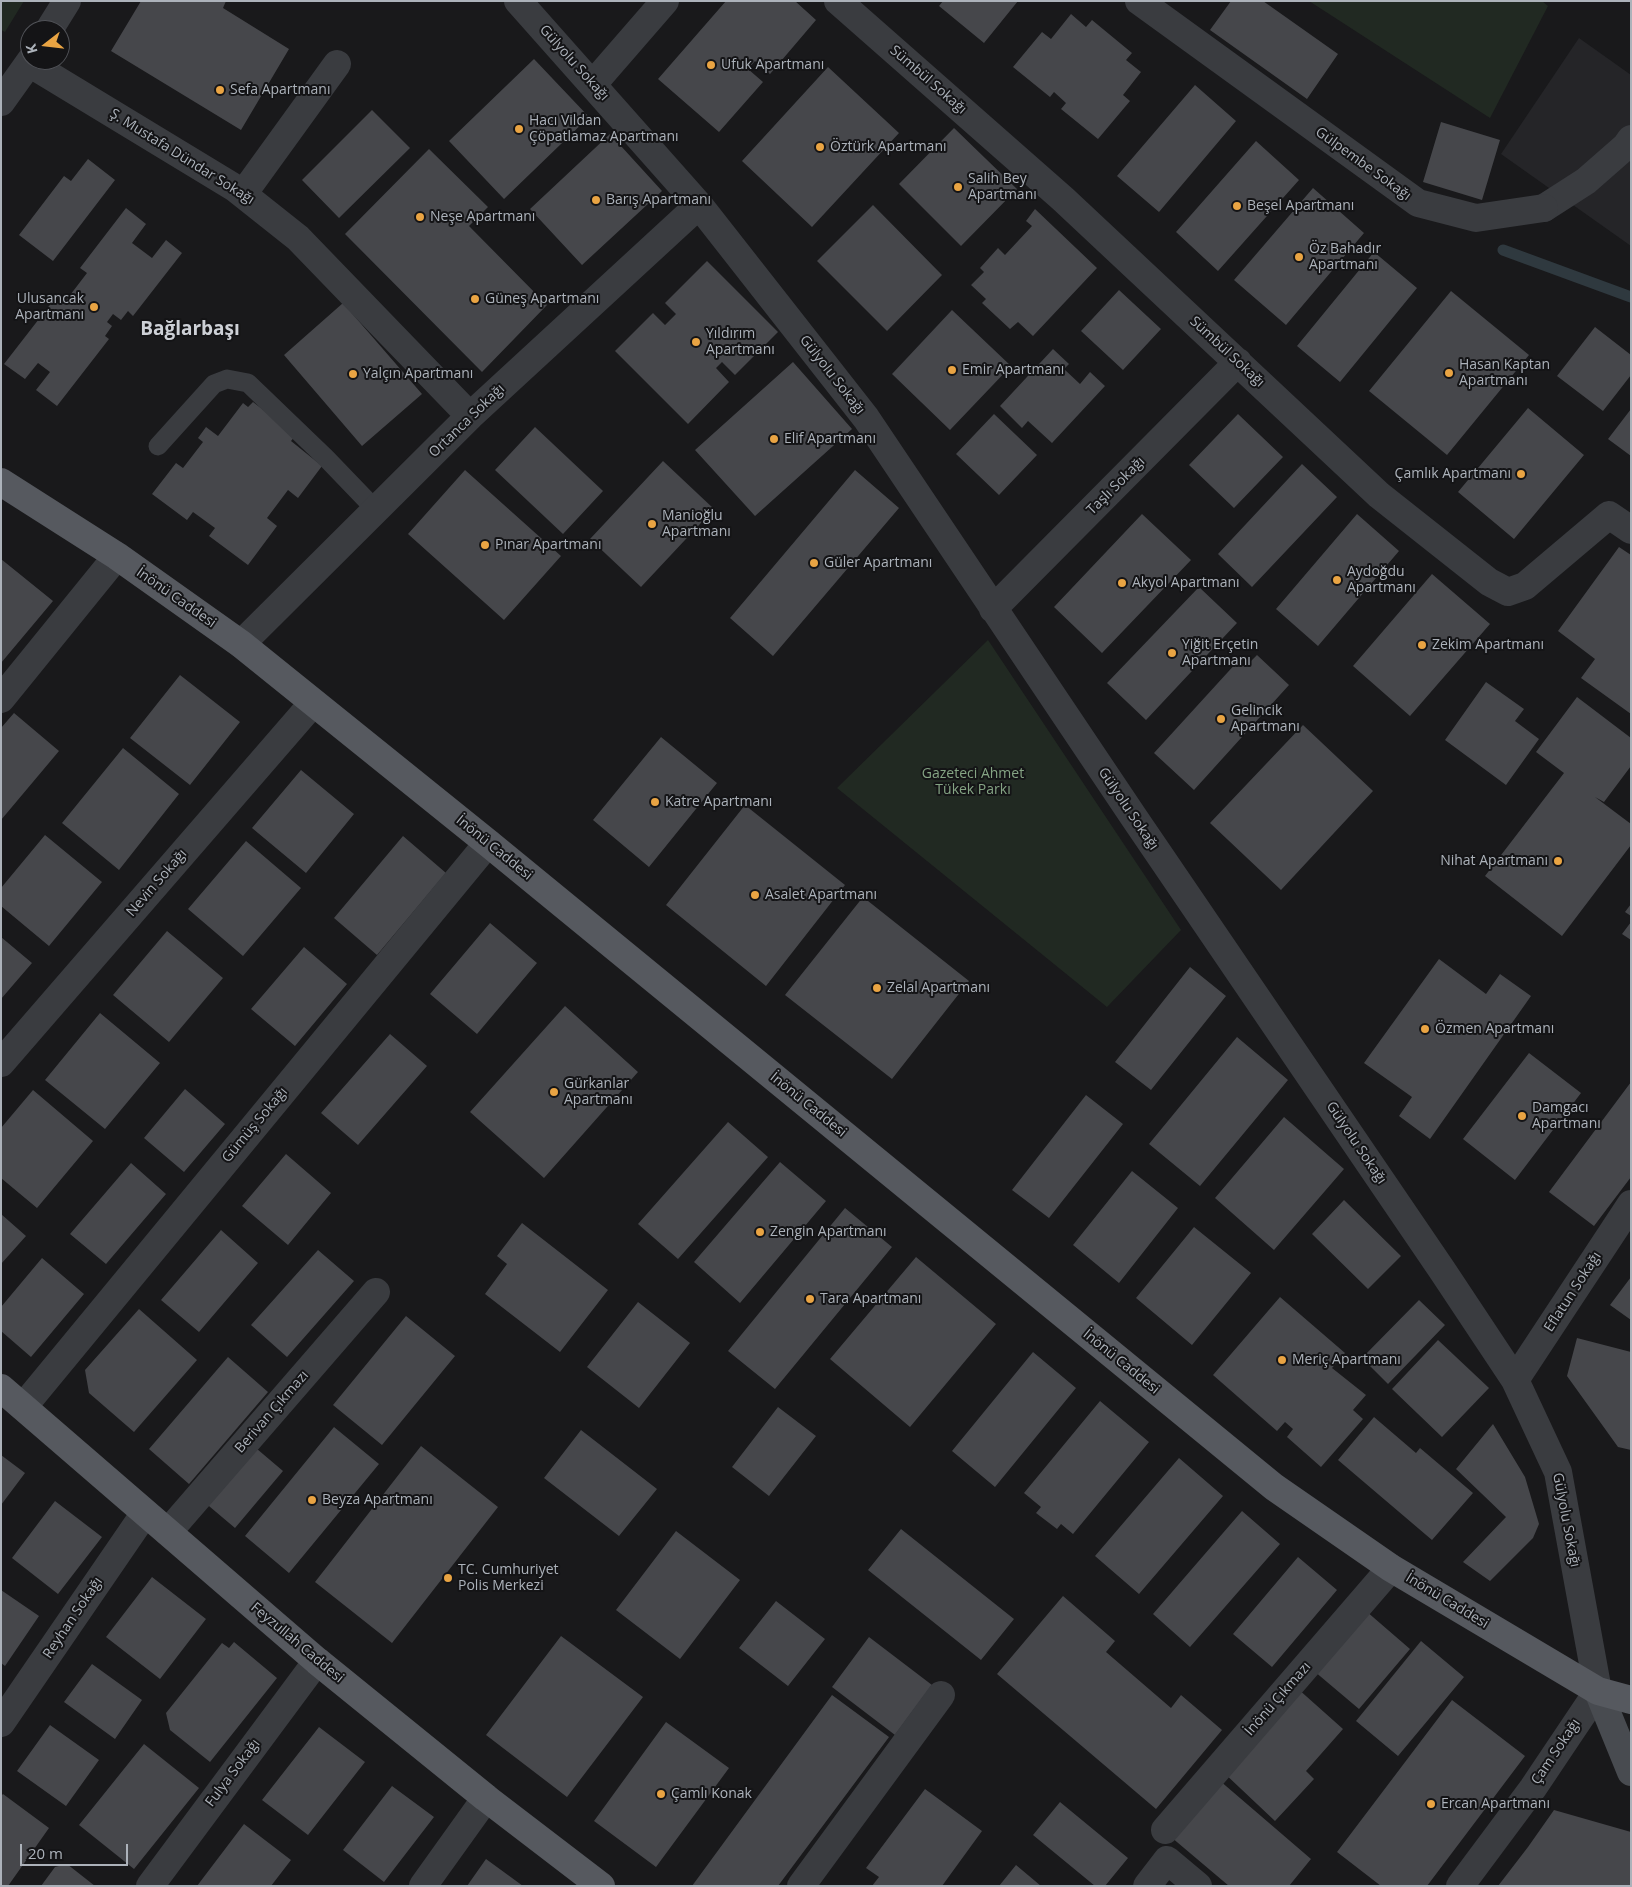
<!DOCTYPE html>
<meta charset="utf-8">
<style>
body{margin:0}
#map{position:relative;width:1632px;height:1887px;overflow:hidden;background:#19191b;font-family:"Open Sans",sans-serif}
canvas{display:block}
.frame{position:absolute;inset:0;border:2px solid #acb2ba;pointer-events:none}
.north{position:absolute;left:20px;top:20px;width:50px;height:50px;box-sizing:border-box;background:#141416;border:1px solid #515358;border-radius:50%;rotate:254deg;font-size:14px;font-weight:700;line-height:20px;text-align:center;color:#acb2ba}
.north::after{content:'';display:block;margin:auto;width:18px;height:22px;background:#e9a443;clip-path:polygon(50% 0,100% 100%,50% 72%,0 100%)}
.scale{position:absolute;left:20px;top:1844px;width:108px;height:22px;box-sizing:border-box;border:2px solid #acb2ba;border-top:0;padding-left:6px;font-size:15px;line-height:18px;white-space:nowrap;color:#acb2ba;-webkit-text-stroke:4px #141416;paint-order:stroke}
</style>
<div id="map">
<canvas width="1632" height="1887"></canvas>
<div class="frame"></div>
<div class="north">K</div>
<div class="scale">20 m</div>
</div>
<script>
const context = document.querySelector('canvas').getContext('2d');
context.lineJoin = 'round';
function fill(path, color) { context.fillStyle = color; context.fill(path, 'evenodd'); }
const shape = rows => new Path2D(rows.map(r => 'M' + r).join(''));
function strokePath(path, color, width, dash) { context.strokeStyle = color; context.lineWidth = width; context.lineCap = dash ? 'butt' : 'round'; context.setLineDash(dash || []); context.stroke(path); }
function write(font, color, halo, rows, align = 'center') {
  context.font = font + ' "Open Sans",sans-serif'; context.lineWidth = 4; context.setLineDash([]); context.textBaseline = 'middle'; context.strokeStyle = halo; context.fillStyle = color; for (const [text, x, y, turn = 0] of rows) {
    context.save(); context.translate(x, y); context.rotate((+turn || 0) * Math.PI / 180); context.textAlign = isNaN(turn) ? turn : align; if (halo) context.strokeText(text, 0, 0); context.fillText(text, 0, 0); context.restore();
  }
}
const built = shape([
 [1579,38,1631,75,1631,246,1501,154]
]);
const green = shape([
 [1,1,24,1,5,32,1,30],
 [1309,1,1542,1,1548,6,1490,118],
 [988,640,1181,930,1107,1007,837,788]
]);
const stream = shape([
 [1503,250,1631,297]
]);
const building = shape([
 [141,1,226,1,223,8,289,49,241,130,111,51],
 [726,1,795,1,816,20,770,74,755,61,748,69,763,82,719,132,658,79],
 [943,1,1018,1,984,43,939,6],
 [1231,1,1263,1,1338,54,1307,99,1210,30],
 [1071,14,1086,27,1092,20,1132,53,1126,60,1141,72,1123,95,1130,101,1098,139,1061,109,1066,103,1054,92,1050,97,1013,67,1042,32,1051,39],
 [534,59,589,117,504,199,449,141],
 [828,67,899,133,812,227,742,161],
 [1195,85,1236,121,1159,212,1117,176],
 [372,110,410,148,339,218,302,180],
 [1441,122,1500,140,1482,200,1423,182],
 [954,128,1017,189,961,246,899,184],
 [610,134,662,191,582,265,530,209],
 [1256,141,1299,180,1218,271,1176,232],
 [429,149,488,207,469,226,547,305,482,372,345,234],
 [88,159,115,180,53,261,19,235,64,176,71,181],
 [1313,188,1364,233,1286,325,1234,280],
 [873,205,942,275,887,331,817,261],
 [126,208,146,224,132,243,152,258,166,240,182,253,133,316,128,311,121,320,113,314,107,322,112,326,105,336,109,339,57,406,36,390,50,372,38,363,25,379,4,364,56,297,64,303,87,273,80,268],
 [1035,209,1097,268,1033,336,1018,322,1010,329,982,303,986,299,971,285,984,272,980,268,998,248,1005,255,1032,226,1026,221],
 [1374,252,1417,288,1340,382,1297,346],
 [707,261,778,332,735,375,722,362,716,368,729,382,688,424,615,351,653,313,665,325,676,314,665,303],
 [1119,290,1161,329,1123,370,1081,331],
 [1451,291,1529,355,1447,455,1369,391],
 [343,303,422,394,362,446,284,355],
 [952,310,1011,366,950,430,892,374],
 [1595,327,1631,355,1631,375,1603,411,1557,376],
 [1053,349,1069,364,1064,369,1080,384,1090,372,1105,386,1052,443,1028,421,1022,428,1000,406],
 [793,362,852,429,755,516,695,450],
 [253,402,296,435,291,441,322,466,298,498,288,490,267,518,277,526,248,565,209,536,215,528,193,512,187,520,152,494,176,463,183,468,203,442,198,438,206,427,218,436,243,403,248,407],
 [1528,408,1584,455,1514,539,1458,492],
 [1631,409,1631,456,1608,439],
 [994,414,1037,455,999,495,956,454],
 [1238,414,1283,457,1234,508,1189,465],
 [535,427,603,491,563,534,495,470],
 [663,461,714,509,641,587,590,539],
 [1302,464,1337,497,1252,587,1218,554],
 [465,470,561,556,504,620,408,534],
 [855,470,899,508,773,656,730,618],
 [1142,514,1191,560,1102,653,1054,607],
 [1357,514,1399,551,1318,646,1276,609],
 [1619,547,1631,555,1631,714,1581,678,1595,659,1558,631],
 [1,559,53,601,1,663],
 [1432,574,1490,624,1410,716,1353,666],
 [1199,587,1237,623,1146,720,1107,683],
 [1257,655,1289,685,1194,790,1154,753,1238,661,1245,667],
 [180,675,240,722,190,785,130,738],
 [1486,682,1524,709,1515,721,1539,739,1506,785,1445,740],
 [1577,697,1631,738,1631,766,1604,802,1595,797,1631,824,1631,845,1562,936,1485,876,1564,773,1536,752],
 [14,713,59,751,1,820,1,728],
 [1303,725,1373,791,1281,890,1210,823],
 [661,737,717,783,649,867,593,820],
 [123,748,179,794,119,870,62,823],
 [301,770,354,814,306,873,252,828],
 [745,805,845,885,766,986,666,905],
 [45,835,102,882,49,946,1,906,1,888],
 [403,836,446,873,377,955,334,918],
 [246,841,301,888,243,956,188,909],
 [863,897,969,981,892,1079,785,995],
 [1631,904,1631,916,1625,912],
 [1631,922,1631,940,1622,934],
 [490,923,537,963,477,1034,430,994],
 [167,931,223,978,169,1042,113,995],
 [1,937,32,963,1,999],
 [304,947,347,984,295,1046,251,1009],
 [1439,959,1486,994,1500,974,1531,996,1430,1139,1399,1116,1412,1097,1364,1063],
 [1190,967,1226,996,1151,1090,1115,1062],
 [565,1006,638,1072,544,1178,470,1112],
 [100,1013,160,1063,105,1129,45,1080],
 [390,1034,427,1066,358,1145,321,1113],
 [1237,1037,1288,1080,1200,1186,1149,1144],
 [1529,1053,1581,1093,1515,1180,1463,1139],
 [1631,1082,1631,1177,1594,1226,1549,1192],
 [185,1089,225,1124,184,1172,144,1138],
 [33,1090,93,1141,37,1208,1,1178,1,1128],
 [1086,1095,1123,1124,1049,1218,1012,1190],
 [1284,1117,1344,1169,1274,1250,1215,1198],
 [728,1122,768,1157,678,1259,638,1224],
 [286,1154,331,1193,288,1245,242,1206],
 [780,1162,826,1201,740,1303,694,1262],
 [131,1163,166,1194,106,1264,70,1234],
 [1132,1171,1178,1208,1119,1283,1073,1245],
 [1344,1200,1401,1256,1368,1289,1312,1234],
 [845,1208,892,1247,775,1389,728,1351],
 [1,1214,26,1236,1,1264],
 [522,1223,608,1290,560,1352,485,1294,507,1264,497,1256],
 [1194,1227,1251,1273,1192,1345,1136,1298],
 [221,1230,258,1263,199,1332,161,1300],
 [318,1250,354,1281,287,1357,251,1325],
 [916,1257,996,1324,910,1427,830,1359],
 [42,1258,84,1294,31,1357,1,1331,1,1307],
 [1631,1277,1631,1320,1610,1305],
 [1280,1297,1345,1353,1332,1368,1366,1395,1353,1410,1363,1419,1321,1467,1287,1437,1293,1429,1285,1422,1277,1431,1213,1375],
 [1419,1300,1445,1325,1388,1384,1362,1358],
 [638,1302,690,1343,639,1408,587,1367],
 [139,1309,197,1360,134,1432,89,1393,85,1370],
 [406,1316,455,1356,382,1445,333,1405],
 [1577,1338,1631,1352,1631,1450,1618,1447,1567,1376],
 [1438,1340,1489,1388,1442,1437,1392,1389],
 [1033,1352,1076,1388,995,1487,952,1451],
 [228,1357,268,1392,189,1484,149,1449],
 [1100,1401,1149,1442,1073,1534,1061,1524,1057,1529,1036,1513,1041,1507,1024,1493],
 [778,1407,816,1436,769,1496,732,1467],
 [1374,1417,1416,1453,1420,1448,1473,1493,1432,1540,1338,1460],
 [1493,1424,1525,1477,1539,1524,1533,1538,1490,1581,1463,1562,1506,1517,1456,1469],
 [334,1427,379,1464,289,1573,245,1536],
 [581,1430,657,1489,619,1536,544,1478],
 [250,1443,283,1471,235,1528,203,1501],
 [421,1446,498,1507,392,1643,315,1582],
 [1,1455,25,1473,1,1505],
 [1179,1458,1223,1496,1139,1594,1095,1556],
 [55,1501,102,1537,58,1594,12,1558],
 [1242,1511,1280,1544,1190,1647,1153,1614],
 [901,1529,1014,1619,981,1660,868,1570],
 [676,1531,740,1580,680,1659,616,1610],
 [1298,1557,1337,1590,1272,1667,1233,1634],
 [152,1577,206,1619,160,1679,106,1637],
 [1,1590,39,1616,5,1666,1,1663],
 [1063,1596,1115,1641,1106,1652,1171,1708,1181,1695,1222,1730,1156,1809,997,1674],
 [776,1601,825,1639,788,1686,739,1648],
 [1366,1611,1410,1649,1359,1709,1314,1671],
 [561,1636,643,1697,567,1797,486,1735],
 [869,1637,932,1685,895,1735,832,1687],
 [1421,1641,1464,1677,1398,1756,1356,1721],
 [234,1642,277,1678,210,1762,170,1730,166,1713,222,1643,229,1648],
 [92,1664,142,1700,115,1739,64,1702],
 [1297,1688,1343,1729,1306,1771,1314,1779,1275,1821,1222,1771],
 [832,1695,889,1737,778,1886,692,1886],
 [1452,1700,1525,1756,1427,1886,1381,1886,1337,1852],
 [666,1722,729,1768,656,1867,594,1821],
 [50,1725,99,1760,66,1806,17,1771],
 [319,1727,365,1762,308,1835,262,1800],
 [144,1744,199,1788,134,1869,79,1825],
 [1219,1780,1311,1859,1289,1886,1229,1886,1171,1837],
 [392,1786,434,1817,384,1882,343,1850],
 [925,1789,982,1831,942,1886,872,1886,879,1877,866,1868],
 [3,1794,49,1828,8,1886,1,1886,1,1796],
 [1060,1802,1128,1858,1105,1886,1095,1886,1033,1835],
 [1554,1810,1631,1832,1631,1886,1498,1886,1528,1847],
 [244,1824,291,1860,271,1886,197,1886],
 [486,1859,523,1886,467,1886],
 [67,1864,95,1886,41,1886,55,1867],
 [1016,1865,1041,1886,999,1886]
]);
const service = shape([
 [158,446,214,384,227,379,248,383,326,458,376,510]
]);
const pedestrian = shape([
 [1544,208,1586,181,1626,146,1631,139]
]);
const minor = shape([
 [518,1,699,205,866,418,1133,816,1442,1270,1515,1380,1558,1472,1598,1691,1533,1788,1460,1886],
 [838,1,1063,199,1379,495,1489,582,1508,592,1525,586,1609,515,1631,530],
 [1139,1,1418,203,1476,218,1544,208],
 [49,30,67,1],
 [29,63,235,188,298,238,470,416],
 [593,84,665,1],
 [1,102,31,60],
 [243,194,337,64],
 [993,609,1238,362],
 [241,644,470,416,699,205],
 [1,699,117,556],
 [1,1063,313,703],
 [1515,1380,1631,1204],
 [23,1407,488,843],
 [168,1532,376,1292],
 [1,1723,145,1513],
 [1165,1830,1391,1568],
 [150,1886,317,1661],
 [423,1886,486,1798],
 [801,1886,941,1695],
 [1147,1886,1167,1860,1198,1886]
]);
const secondary = shape([
 [1598,1691,1631,1772]
]);
const primary = shape([
 [1,482,117,556,241,644,488,843,1274,1487,1391,1568,1598,1691,1631,1700],
 [1,1388,317,1661,486,1798,601,1886]
]);
const markers = [
 [711,65,5,"#e9a443"],
 [220,90,5,"#e9a443"],
 [519,129,5,"#e9a443"],
 [820,147,5,"#e9a443"],
 [958,187,5,"#e9a443"],
 [596,200,5,"#e9a443"],
 [1237,206,5,"#e9a443"],
 [420,217,5,"#e9a443"],
 [1299,257,5,"#e9a443"],
 [475,299,5,"#e9a443"],
 [94,307,5,"#e9a443"],
 [696,342,5,"#e9a443"],
 [952,370,5,"#e9a443"],
 [1449,373,5,"#e9a443"],
 [353,374,5,"#e9a443"],
 [774,439,5,"#e9a443"],
 [1521,474,5,"#e9a443"],
 [652,524,5,"#e9a443"],
 [485,545,5,"#e9a443"],
 [814,563,5,"#e9a443"],
 [1337,580,5,"#e9a443"],
 [1122,583,5,"#e9a443"],
 [1422,645,5,"#e9a443"],
 [1172,653,5,"#e9a443"],
 [1221,719,5,"#e9a443"],
 [655,802,5,"#e9a443"],
 [1558,861,5,"#e9a443"],
 [755,895,5,"#e9a443"],
 [877,988,5,"#e9a443"],
 [1425,1029,5,"#e9a443"],
 [554,1092,5,"#e9a443"],
 [1522,1116,5,"#e9a443"],
 [760,1232,5,"#e9a443"],
 [810,1299,5,"#e9a443"],
 [1282,1360,5,"#e9a443"],
 [312,1500,5,"#e9a443"],
 [448,1578,5,"#e9a443"],
 [661,1794,5,"#e9a443"],
 [1431,1804,5,"#e9a443"]
];
const streetNames = [
 ["Gülyolu Sokağı",574,63,48],
 ["Sümbül Sokağı",928,80,41],
 ["Ş. Mustafa Dündar Sokağı",182,157,32],
 ["Gülpembe Sokağı",1363,164,36],
 ["Sümbül Sokağı",1227,352,43],
 ["Gülyolu Sokağı",832,375,52],
 ["Ortanca Sokağı",467,421,-44],
 ["Taşlı Sokağı",1116,486,-45],
 ["İnönü Caddesi",176,598,35],
 ["Gülyolu Sokağı",1128,809,56],
 ["İnönü Caddesi",494,848,39],
 ["Nevin Sokağı",157,883,-49],
 ["İnönü Caddesi",808,1105,39],
 ["Gümüş Sokağı",255,1125,-50],
 ["Gülyolu Sokağı",1356,1143,56],
 ["Eflatun Sokağı",1573,1292,-57],
 ["İnönü Caddesi",1121,1362,39],
 ["Berivan Çıkmazı",272,1412,-49],
 ["Gülyolu Sokağı",1566,1520,79],
 ["İnönü Caddesi",1447,1601,31],
 ["Reyhan Sokağı",73,1618,-56],
 ["Feyzullah Caddesi",297,1643,40],
 ["İnönü Çıkmazı",1278,1699,-49],
 ["Çam Sokağı",1556,1752,-56],
 ["Fulya Sokağı",233,1773,-53]
];
const poiNames = [
 ["Ufuk Apartmanı",721,65],
 ["Sefa Apartmanı",230,90],
 ["Hacı Vildan",529,121],
 ["Çöpatlamaz Apartmanı",529,137],
 ["Öztürk Apartmanı",830,147],
 ["Salih Bey",968,179],
 ["Apartmanı",968,195],
 ["Barış Apartmanı",606,200],
 ["Beşel Apartmanı",1247,206],
 ["Neşe Apartmanı",430,217],
 ["Öz Bahadır",1309,249],
 ["Apartmanı",1309,265],
 ["Ulusancak",84,299,"right"],
 ["Apartmanı",84,315,"right"],
 ["Güneş Apartmanı",485,299],
 ["Yıldırım",706,334],
 ["Apartmanı",706,350],
 ["Hasan Kaptan",1459,365],
 ["Apartmanı",1459,381],
 ["Emir Apartmanı",962,370],
 ["Yalçın Apartmanı",363,374],
 ["Elif Apartmanı",784,439],
 ["Çamlık Apartmanı",1511,474,"right"],
 ["Manioğlu",662,516],
 ["Apartmanı",662,532],
 ["Pınar Apartmanı",495,545],
 ["Güler Apartmanı",824,563],
 ["Aydoğdu",1347,572],
 ["Apartmanı",1347,588],
 ["Akyol Apartmanı",1132,583],
 ["Yiğit Erçetin",1182,645],
 ["Apartmanı",1182,661],
 ["Zekim Apartmanı",1432,645],
 ["Gelincik",1231,711],
 ["Apartmanı",1231,727],
 ["Katre Apartmanı",665,802],
 ["Nihat Apartmanı",1548,861,"right"],
 ["Asalet Apartmanı",765,895],
 ["Zelal Apartmanı",887,988],
 ["Özmen Apartmanı",1435,1029],
 ["Gürkanlar",564,1084],
 ["Apartmanı",564,1100],
 ["Damgacı",1532,1108],
 ["Apartmanı",1532,1124],
 ["Zengin Apartmanı",770,1232],
 ["Tara Apartmanı",820,1299],
 ["Meriç Apartmanı",1292,1360],
 ["Beyza Apartmanı",322,1500],
 ["TC. Cumhuriyet",458,1570],
 ["Polis Merkezi",458,1586],
 ["Çamlı Konak",671,1794],
 ["Ercan Apartmanı",1441,1804]
];
const parkNames = [
 ["Gazeteci Ahmet",973,774],
 ["Tükek Parkı",973,790]
];
const districtNames = [
 ["Bağlarbaşı",190,330]
];
fill(built, '#252528');
fill(green, '#212922');
strokePath(stream, '#2f393f', 11);
fill(building, '#46474b');
strokePath(service, '#3a3c40', 19);
strokePath(pedestrian, '#3a3c40', 28);
strokePath(minor, '#3a3c40', 28);
strokePath(secondary, '#484b50', 28);
strokePath(primary, '#56595f', 28);
for (const [x, y, r, color] of markers) { const dot = new Path2D(); dot.arc(x, y, r, 0, 2 * Math.PI); context.fillStyle = color; context.fill(dot); strokePath(dot, '#141416', 2); }
write('14px', '#acb2ba', '#141416', streetNames);
write('14px', '#acb2ba', '#141416', poiNames, 'left');
write('14px', '#85a484', '#141416', parkNames);
write('bold 19px', '#cdd0d6', '#141416', districtNames);
</script>
